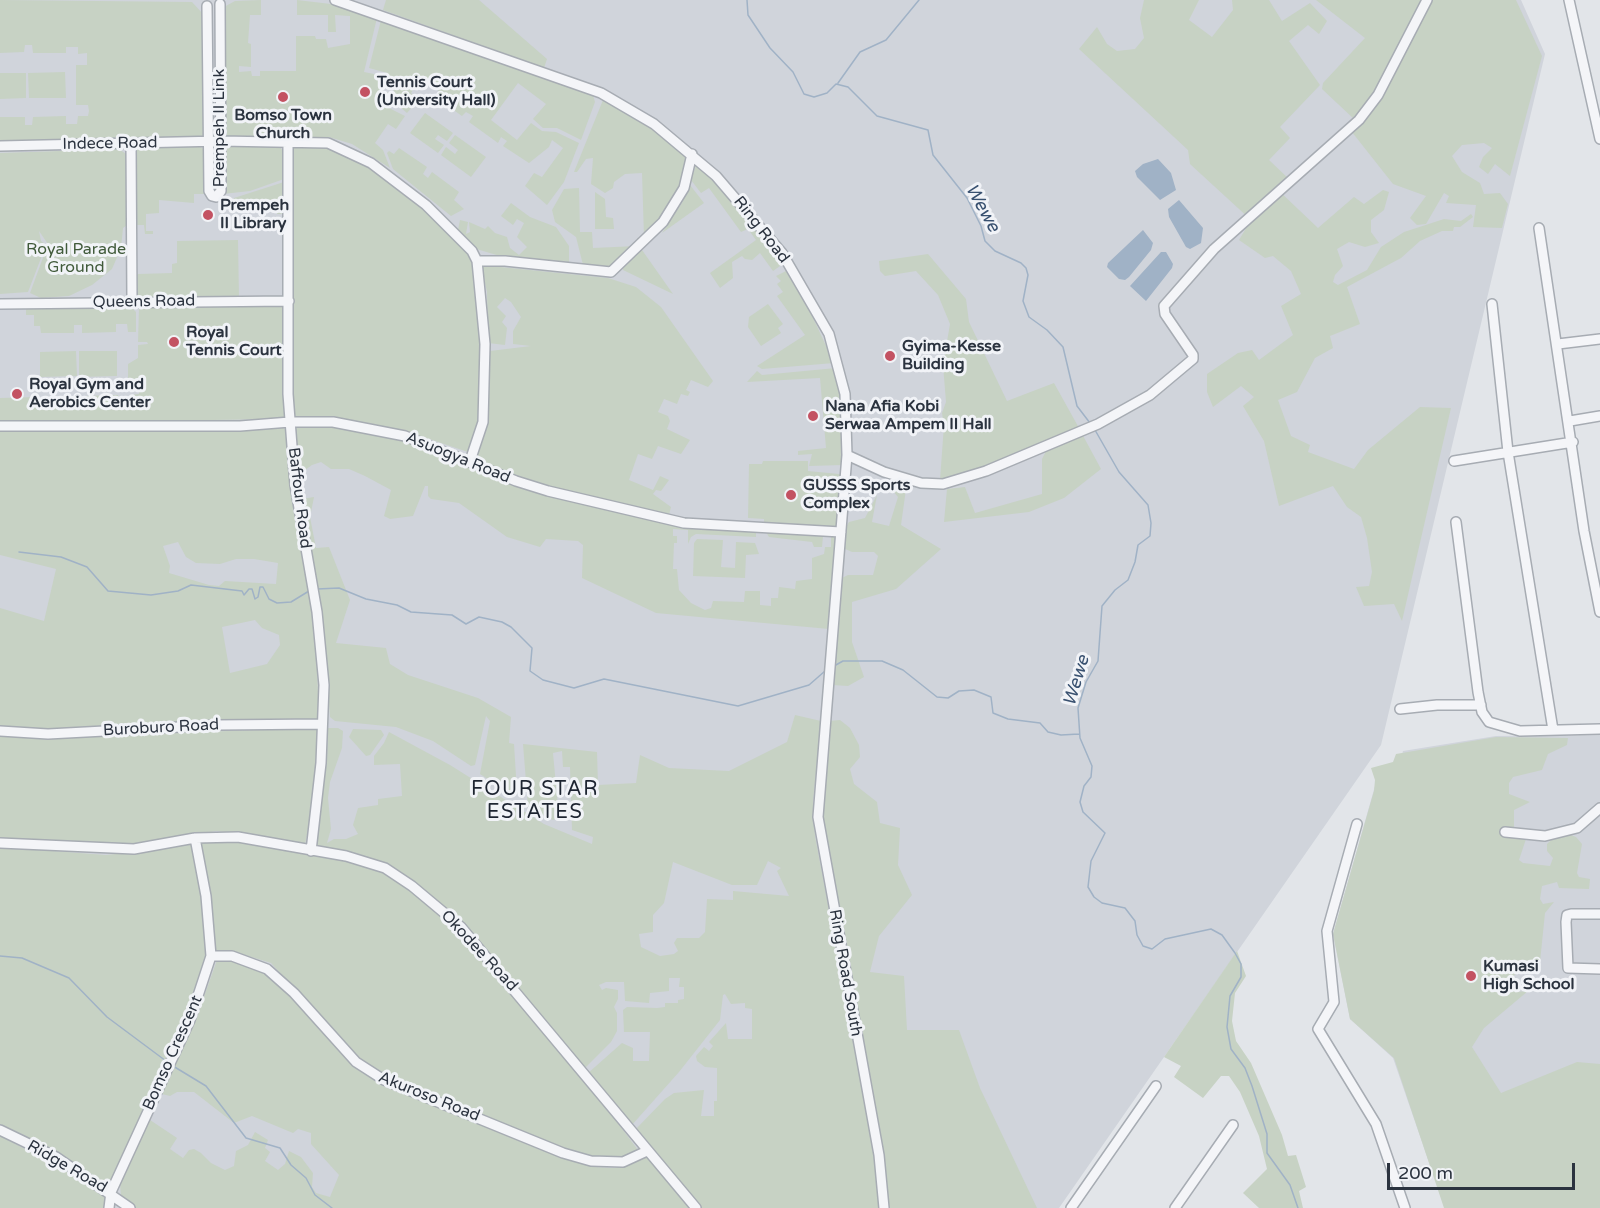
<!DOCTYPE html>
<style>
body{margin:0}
#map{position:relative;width:1600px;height:1208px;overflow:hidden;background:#e2e5e9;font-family:"Varela Round",sans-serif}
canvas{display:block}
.scale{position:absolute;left:1387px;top:1163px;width:188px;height:27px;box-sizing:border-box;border:3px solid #2b333f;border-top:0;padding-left:8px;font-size:18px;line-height:21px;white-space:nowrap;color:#2b333f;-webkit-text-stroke:4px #f1f3f7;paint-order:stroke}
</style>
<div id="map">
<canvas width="1600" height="1208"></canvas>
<div class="scale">200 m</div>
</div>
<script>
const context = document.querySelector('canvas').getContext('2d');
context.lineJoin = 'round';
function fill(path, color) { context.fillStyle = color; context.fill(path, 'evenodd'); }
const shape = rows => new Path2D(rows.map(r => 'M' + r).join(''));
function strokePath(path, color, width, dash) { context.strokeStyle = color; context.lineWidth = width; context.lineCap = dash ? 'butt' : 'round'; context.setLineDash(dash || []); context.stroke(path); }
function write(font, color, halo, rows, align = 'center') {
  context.font = font + ' "Varela Round",sans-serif'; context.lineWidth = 6; context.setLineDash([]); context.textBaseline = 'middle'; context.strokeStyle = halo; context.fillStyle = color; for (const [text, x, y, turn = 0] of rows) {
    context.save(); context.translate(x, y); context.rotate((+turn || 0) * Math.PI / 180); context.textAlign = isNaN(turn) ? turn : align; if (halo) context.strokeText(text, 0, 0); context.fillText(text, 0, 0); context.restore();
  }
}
const built = shape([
 [0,0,1521,0,1545,54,1381,745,1059,1208,0,1208],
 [1600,735,1600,1208,1432,1171,1393,1058,1350,1019,1333,934,1375,786,1393,788,1403,751,1496,736]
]);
const green = shape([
 [0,0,192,2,203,14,203,136,0,141,0,117,25,117,25,125,32,125,33,117,66,116,66,124,77,124,78,116,88,116,89,111,88,105,76,105,76,65,87,65,87,53,78,54,78,47,66,47,66,53,33,53,32,45,25,45,24,52,0,53],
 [261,0,261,15,250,15,248,43,251,44,251,67,239,66,239,72,251,71,252,76,260,76,260,71,296,71,296,36,315,36,316,39,326,39,328,48,350,44,350,16,335,15,336,32,328,32,328,15,297,15,297,0,331,4,377,18,364,72,384,76,383,92,388,92,385,106,405,116,396,129,388,124,375,143,383,150,390,168,352,144,329,137,225,137,224,7,235,1],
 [386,0,479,0,547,59,544,68,383,10],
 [1144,0,1199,0,1189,20,1212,37,1233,10,1232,0,1269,0,1282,21,1310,3,1327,21,1319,34,1308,25,1289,41,1320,85,1280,127,1290,138,1269,160,1290,180,1278,190,1318,228,1354,197,1364,204,1383,190,1389,192,1384,210,1371,220,1371,232,1379,243,1365,247,1349,242,1337,249,1343,266,1335,275,1333,282,1338,285,1367,270,1381,247,1404,232,1444,219,1461,221,1471,214,1473,217,1460,227,1454,227,1453,231,1442,231,1420,241,1401,258,1347,287,1360,324,1330,336,1333,348,1315,358,1297,392,1278,400,1291,436,1310,445,1308,452,1354,469,1368,450,1420,407,1451,408,1402,621,1394,604,1364,606,1356,587,1369,586,1372,572,1367,538,1361,517,1347,507,1333,486,1279,506,1264,441,1243,406,1254,397,1241,386,1213,407,1207,392,1207,374,1238,353,1252,350,1259,360,1293,335,1281,306,1301,294,1291,271,1273,256,1265,258,1239,240,1251,220,1190,164,1188,150,1079,49,1097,27,1107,44,1117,51,1135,49,1144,38,1140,18],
 [1316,0,1516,0,1542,56,1510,176,1495,164,1488,174,1479,167,1483,157,1492,148,1484,143,1462,145,1452,156,1462,172,1480,183,1484,194,1500,193,1508,204,1502,228,1473,227,1476,205,1446,203,1449,196,1444,193,1426,224,1417,225,1410,218,1426,196,1393,184,1348,127,1354,119,1322,89,1323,83,1365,38],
 [381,20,593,95,595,102,581,140,557,128,543,128,533,119,546,104,518,83,491,120,517,140,531,123,542,131,556,132,579,143,564,182,547,205,525,186,534,173,542,177,563,148,552,140,549,147,529,163,503,146,507,141,501,137,498,143,469,122,473,116,466,112,462,116,435,97,439,91,428,83,425,86,418,82,411,93,419,99,407,113,400,107,387,73,369,68],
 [65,72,66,98,29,98,28,73],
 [0,73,26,73,26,98,0,99],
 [603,100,657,130,686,155,687,159,681,186,656,227,636,247,611,268,583,265,576,237,555,222,552,210,564,189,579,188,580,232,592,232,593,248,637,246,637,238,644,237,642,173,625,174,614,182,613,188,605,193,591,184,593,158,586,159,577,172,574,172],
 [425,113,453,133,447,141,438,135,435,139,444,145,438,153,410,133],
 [455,135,486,157,471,177,441,155,446,147,455,154,458,150,449,143],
 [197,145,205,150,205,194,194,194,194,203,159,200,159,213,146,214,146,231,153,231,153,234,145,234,144,225,135,225,135,150,141,147],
 [232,145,279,146,283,151,284,179,250,191,223,194,224,150],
 [293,147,331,147,376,170,425,206,469,253,480,293,481,347,479,423,468,452,402,430,350,420,295,418,292,385],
 [399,148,427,167,423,174,428,178,432,172,459,192,454,200,464,209,451,216,393,169,387,153,389,151,394,154],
 [119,149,126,154,127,225,123,228,121,248,112,269,92,285,69,296,41,298,30,293,48,244,39,231,41,241,46,245,28,292,0,294,0,153],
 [696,165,729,196,756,227,781,262,780,266,773,271,760,253,752,260,745,259,742,256,732,262,733,278,720,288,710,273,756,240,748,229,741,232,709,188,701,193,691,180],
 [284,182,285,214,277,214,276,200,234,202,234,198],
 [690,185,704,203,662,233,682,203],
 [595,192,605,199,606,217,613,218,614,229,595,229],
 [511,203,530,217,556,227,569,246,569,262,500,256,473,248,458,230,460,220,468,222,466,234,470,232,469,222,485,229,488,226,495,233,507,237,510,248,519,255,527,247,517,237,524,223,517,219,513,225,501,216],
 [238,240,239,298,136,298,135,277,138,274,172,273,172,264,177,263,177,241],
 [642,250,673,294,623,270,623,266],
 [928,254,966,299,969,322,1007,401,1054,383,1079,428,985,468,940,480,944,425,942,413,946,402,943,365,950,324,938,295,916,271,885,276,880,271,879,261],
 [481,265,608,278,636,287,661,307,713,381,708,387,691,380,686,390,690,392,688,396,681,394,677,404,664,399,658,412,668,416,670,421,667,429,690,440,681,454,658,446,652,459,638,454,629,480,653,490,660,476,669,480,661,491,656,490,653,494,671,507,669,515,556,490,476,461,488,355,490,351,531,346,513,344,513,331,521,317,511,302,505,298,497,307,506,316,502,322,507,328,505,345,488,343,487,292],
 [786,271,808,307,834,363,762,369,757,366,805,335,777,296,783,292,777,284,781,281,776,276],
 [768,304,783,324,778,328,781,333,761,346,748,327,749,317],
 [282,305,284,306,286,413,283,419,0,423,0,398,37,397,37,402,43,402,43,397,78,396,78,402,84,402,85,396,118,395,119,402,129,402,130,395,139,394,139,384,128,384,128,364,138,358,138,345,148,344,147,342,138,342,139,307],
 [26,308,132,308,136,312,136,332,128,332,127,324,116,324,116,332,82,333,82,325,74,325,74,333,41,333,40,326,34,326,34,315,26,315],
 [76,351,77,376,40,377,40,352],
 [79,351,117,351,117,376,79,377],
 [836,368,842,395,843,465,809,466,812,454,798,455,798,451,826,448,820,378,747,382,757,371,762,375],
 [308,426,349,429,396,437,504,479,694,528,756,531,756,537,696,534,691,537,688,544,688,530,673,529,673,536,677,536,677,543,674,543,673,569,677,569,679,590,691,603,705,610,711,608,713,601,744,602,745,591,760,591,760,605,771,606,771,598,778,598,779,587,795,589,796,581,812,579,812,558,824,554,825,547,831,547,831,536,837,536,829,629,656,613,582,578,583,545,578,541,546,539,540,547,507,537,459,503,431,499,428,496,428,486,425,486,413,516,390,519,384,516,391,490,365,476,349,469,331,469,321,462,312,465,298,475,295,431,298,427],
 [282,427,287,431,288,468,316,638,319,720,42,732,0,729,0,608,44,621,56,569,0,555,0,430],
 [178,542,186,557,196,563,220,564,236,559,254,559,278,563,276,584,225,581,219,586,209,585,169,573,170,566,163,546],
 [255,620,262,628,279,635,280,645,267,664,230,673,222,627],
 [1081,432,1101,469,1064,498,1029,512,944,522,947,489,965,487,975,513,1042,494,1042,459,1047,449],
 [763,461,808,461,808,471,839,474,842,476,837,526,826,528,764,525,764,519,748,518,749,464,762,464],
 [895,482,907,482,901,525,941,549,896,589,852,602,852,642,864,677,848,686,832,685,840,579,848,575,873,575,878,556,874,552,852,552,843,548,845,529,849,522,865,518,877,495,872,522,889,526,898,497,893,491],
 [314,497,310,517,316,548,329,547,350,600,336,643,386,648,390,664,408,675,478,698,511,717,509,743,514,744,517,792,514,796,480,774,490,721,486,716,475,765,471,766,433,741,396,727,335,721,330,717,324,639,301,499],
 [766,532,823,536,822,547,814,547,812,542,769,537],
 [697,539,723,540,721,567,735,568,736,542,755,543,759,554,746,555,745,578,693,576,694,543],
 [795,715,821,721,813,801,815,836,876,1159,881,1208,699,1208,635,1130,665,1099,674,1093,704,1090,701,1116,714,1116,714,1101,717,1101,717,1068,705,1067,697,1061,696,1056,704,1047,709,1051,713,1046,709,1042,726,1023,728,1039,752,1039,752,1009,745,1008,745,1003,731,1004,725,994,723,995,720,1020,679,1072,631,1126,587,1074,622,1043,633,1048,633,1061,649,1061,650,1032,624,1032,623,1010,627,1007,657,1008,665,1007,665,1003,678,1003,678,1000,684,999,684,987,679,987,680,978,669,978,669,991,650,993,649,1003,625,1001,624,982,606,982,599,985,602,990,606,988,618,990,618,999,614,1007,617,1013,617,1031,611,1042,585,1068,467,930,406,877,315,847,327,761,328,728,338,728,343,731,342,748,330,782,328,798,331,829,327,843,334,839,346,839,358,834,353,825,358,808,378,805,378,799,402,796,400,764,374,765,374,756,384,743,389,732,450,765,544,824,592,844,593,837,572,830,570,767,563,767,562,751,553,753,559,818,553,820,528,807,523,744,597,752,598,785,636,783,640,755,669,768,729,771,787,742],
 [768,861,781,868,777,871,789,896,733,891,733,900,707,899,705,932,699,938,677,938,674,943,678,951,674,954,660,956,641,947,639,934,653,932,653,915,664,903,673,862,732,885,757,885],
 [840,720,850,728,859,745,860,757,850,769,854,784,877,802,880,823,900,828,898,865,912,895,879,936,870,972,904,976,907,1030,959,1030,980,1088,1037,1208,887,1208,822,818,829,721],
 [312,728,320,731,313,801,305,845,217,831,124,845,0,839,0,735,33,738],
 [353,729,381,730,384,735,370,755,366,756,349,737],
 [1496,737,1568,738,1567,745,1548,754,1542,770,1513,777,1509,783,1509,794,1530,802,1514,810,1514,828,1527,836,1519,860,1523,863,1550,866,1553,858,1547,851,1547,844,1554,837,1566,833,1576,837,1582,844,1577,873,1579,877,1590,879,1589,889,1559,888,1557,882,1542,886,1540,899,1543,904,1554,902,1545,913,1540,962,1514,975,1517,992,1528,991,1484,1028,1472,1047,1501,1093,1577,1062,1600,1064,1600,1208,1444,1208,1394,1058,1350,1019,1333,934,1374,791,1375,780,1371,768,1393,762,1396,754],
 [232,840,351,862,382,871,416,893,468,940,584,1078,638,1150,626,1157,604,1160,569,1152,393,1082,364,1065,271,963,242,954,214,953,200,845,201,842],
 [181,843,192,844,196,859,205,920,206,959,202,982,113,1182,105,1186,24,1135,0,1124,0,847,106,855,162,849],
 [1237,951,1246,976,1235,993,1232,1021,1236,1041,1251,1063,1282,1135,1288,1156,1296,1155,1306,1187,1299,1191,1303,1208,1259,1208,1243,1193,1267,1169,1259,1136,1240,1092,1229,1076,1221,1076,1203,1098,1174,1077,1181,1066,1164,1057],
 [217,960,228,960,255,968,278,981,353,1062,506,1134,594,1167,615,1168,645,1155,691,1208,132,1208,121,1196,120,1184,150,1120,177,1138,170,1149,183,1158,189,1150,194,1149,201,1153,211,1163,225,1170,234,1166,236,1151,248,1145,255,1132,268,1140,265,1148,270,1152,265,1161,278,1170,285,1164,289,1151,301,1157,313,1173,312,1187,316,1193,330,1197,339,1175,311,1144,311,1133,298,1129,293,1133,252,1116,234,1123,194,1092,177,1092,170,1096,162,1094,200,1008],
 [0,1136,52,1163,107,1197,106,1208,0,1208]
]);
const water = shape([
 [1158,159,1171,173,1176,190,1160,200,1137,177,1135,171,1143,164],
 [1179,200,1203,228,1201,243,1190,249,1186,247,1169,217,1168,209],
 [1143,230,1153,243,1151,250,1129,277,1125,280,1119,279,1107,267,1108,263],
 [1161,252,1166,252,1173,264,1172,268,1146,301,1130,286]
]);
const stream = shape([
 [747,0,748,15,770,48,793,72,804,94,814,97,827,93,836,84,848,87,877,116,928,130,933,155,967,198,981,226,985,241,995,251,1021,263,1026,268,1028,275,1023,301,1029,317,1047,330,1063,347,1077,406,1090,423],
 [838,83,860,52,886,40,919,0],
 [1095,430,1119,472,1148,505,1151,523,1150,536,1138,545,1135,562,1128,580,1115,590,1102,606,1098,661,1086,682,1078,708,1080,738,1092,766,1091,777,1084,786,1080,802,1083,812,1105,833,1091,861,1088,887,1094,897,1102,903,1125,908,1135,921,1137,935,1143,946,1152,949,1165,939,1211,929,1222,935,1235,953,1241,964,1241,977,1230,996,1227,1027,1231,1049,1245,1068,1252,1086,1267,1134,1267,1153,1290,1185,1298,1208],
 [19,552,61,557,87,567,108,591,151,595,178,591,191,585,242,591,244,595,249,589,252,589,255,599,258,597,260,587,263,587,269,599,277,603,291,602,309,591],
 [317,589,339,588,366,599,397,605,411,612,452,615,466,624,479,617,502,622,511,627,532,648,530,671,543,680,574,688,604,679,738,706,809,685,825,671],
 [834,666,843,661,882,661,903,670,937,697,948,698,959,691,974,690,991,697,993,713,1008,719,1040,723,1048,732,1061,735,1079,734],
 [0,956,22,958,69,978,107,1017,166,1061],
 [173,1066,206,1086,246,1138,280,1148,291,1165,306,1178,315,1195,332,1208]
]);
const minor = shape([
 [335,0,601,93,654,124,716,176,782,253,829,334,845,394,847,455,818,817,879,1155,884,1208],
 [1569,0,1600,139],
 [207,6,209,191,212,196,216,197,221,191,220,4],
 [288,143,288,394,295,485,317,612,324,685,321,763,311,851],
 [131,144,132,302],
 [0,146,221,141,328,143,371,163,426,205,472,251,477,261,485,344,483,422,470,461],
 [1539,228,1584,531,1600,612],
 [477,261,505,261,611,272,663,222,684,188,692,154],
 [0,304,289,301],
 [1492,304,1508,452,1553,730],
 [1558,344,1600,339],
 [1570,421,1600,416],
 [0,426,240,426,290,422,333,422,405,436,516,481,548,491,684,523,841,532],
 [847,455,884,472,921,483,943,484,986,471,1098,424,1150,395,1193,359,1193,355,1165,314,1164,306,1214,249,1359,120,1378,95,1427,0],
 [1454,461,1573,442],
 [1456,522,1478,692,1482,712,1489,722,1520,731,1600,729],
 [1400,709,1437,705,1481,705],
 [0,731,48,734,217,725,322,724],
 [1357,824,1327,931,1334,1002,1318,1029,1376,1124,1405,1208],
 [1505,832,1545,836,1577,828,1600,808],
 [0,843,134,849,195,838,238,837,346,856,385,868,412,886,461,927,696,1208],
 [1600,914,1571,914,1567,915,1566,922,1568,968,1600,969],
 [211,956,232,956,267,969,294,993,356,1062,384,1080,563,1153,591,1161,623,1162,647,1151],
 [0,1130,56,1157,130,1208],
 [109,1208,111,1192,190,1020,211,956,206,896,195,838],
 [1071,1208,1156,1086],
 [1175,1208,1233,1125]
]);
const markers = [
 [365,92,6,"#c35262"],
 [283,97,6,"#c35262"],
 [208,215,6,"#c35262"],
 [174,342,6,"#c35262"],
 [890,356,6,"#c35262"],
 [17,394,6,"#c35262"],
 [813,416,6,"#c35262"],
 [791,495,6,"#c35262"],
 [1471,976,6,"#c35262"]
];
const poiNames = [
 ["Tennis Court",377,83],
 ["(University Hall)",377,101],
 ["Bomso Town",283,116,"center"],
 ["Church",283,134,"center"],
 ["Prempeh",220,206],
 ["II Library",220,224],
 ["Royal",186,333],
 ["Tennis Court",186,351],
 ["Gyima-Kesse",902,347],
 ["Building",902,365],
 ["Royal Gym and",29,385],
 ["Aerobics Center",29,403],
 ["Nana Afia Kobi",825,407],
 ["Serwaa Ampem II Hall",825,425],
 ["GUSSS Sports",803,486],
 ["Complex",803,504],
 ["Kumasi",1483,967],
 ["High School",1483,985]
];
const streetNames = [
 ["Prempeh II Link",220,128,-90],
 ["Indece Road",110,144,-1],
 ["Ring Road",761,230,52],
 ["Queens Road",144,302,-1],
 ["Asuogya Road",458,458,22],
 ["Baffour Road",299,498,83],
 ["Buroburo Road",161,728,-3],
 ["Okodee Road",479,951,47],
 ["Ring Road South",845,973,80],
 ["Bomso Crescent",173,1053,-66],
 ["Akuroso Road",429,1097,22],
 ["Ridge Road",67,1167,30]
];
const parkNames = [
 ["Royal Parade",76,250],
 ["Ground",76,268]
];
const waterNames = [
 ["Wewe",982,208,61],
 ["Wewe",1077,681,-73]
];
const quarterNames = [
 ["FOUR STAR",535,790],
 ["ESTATES",535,813]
];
fill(built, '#d0d4db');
fill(green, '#c7d2c4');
fill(water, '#a0b2c6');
strokePath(stream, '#a0b2c6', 1.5);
strokePath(minor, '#a7acb3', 12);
strokePath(minor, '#f4f5f8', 9);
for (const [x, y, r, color] of markers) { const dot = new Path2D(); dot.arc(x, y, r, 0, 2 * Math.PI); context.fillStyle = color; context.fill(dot); strokePath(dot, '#f1f3f7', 2); }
write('bold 16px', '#2b333f', '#f1f3f7', poiNames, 'left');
write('16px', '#2b333f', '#f1f3f7', streetNames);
write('16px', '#405a3a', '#f1f3f7', parkNames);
write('italic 18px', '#395170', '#f1f3f7', waterNames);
context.letterSpacing = '1.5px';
write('20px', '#1d2430', '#f1f3f7', quarterNames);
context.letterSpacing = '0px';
</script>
